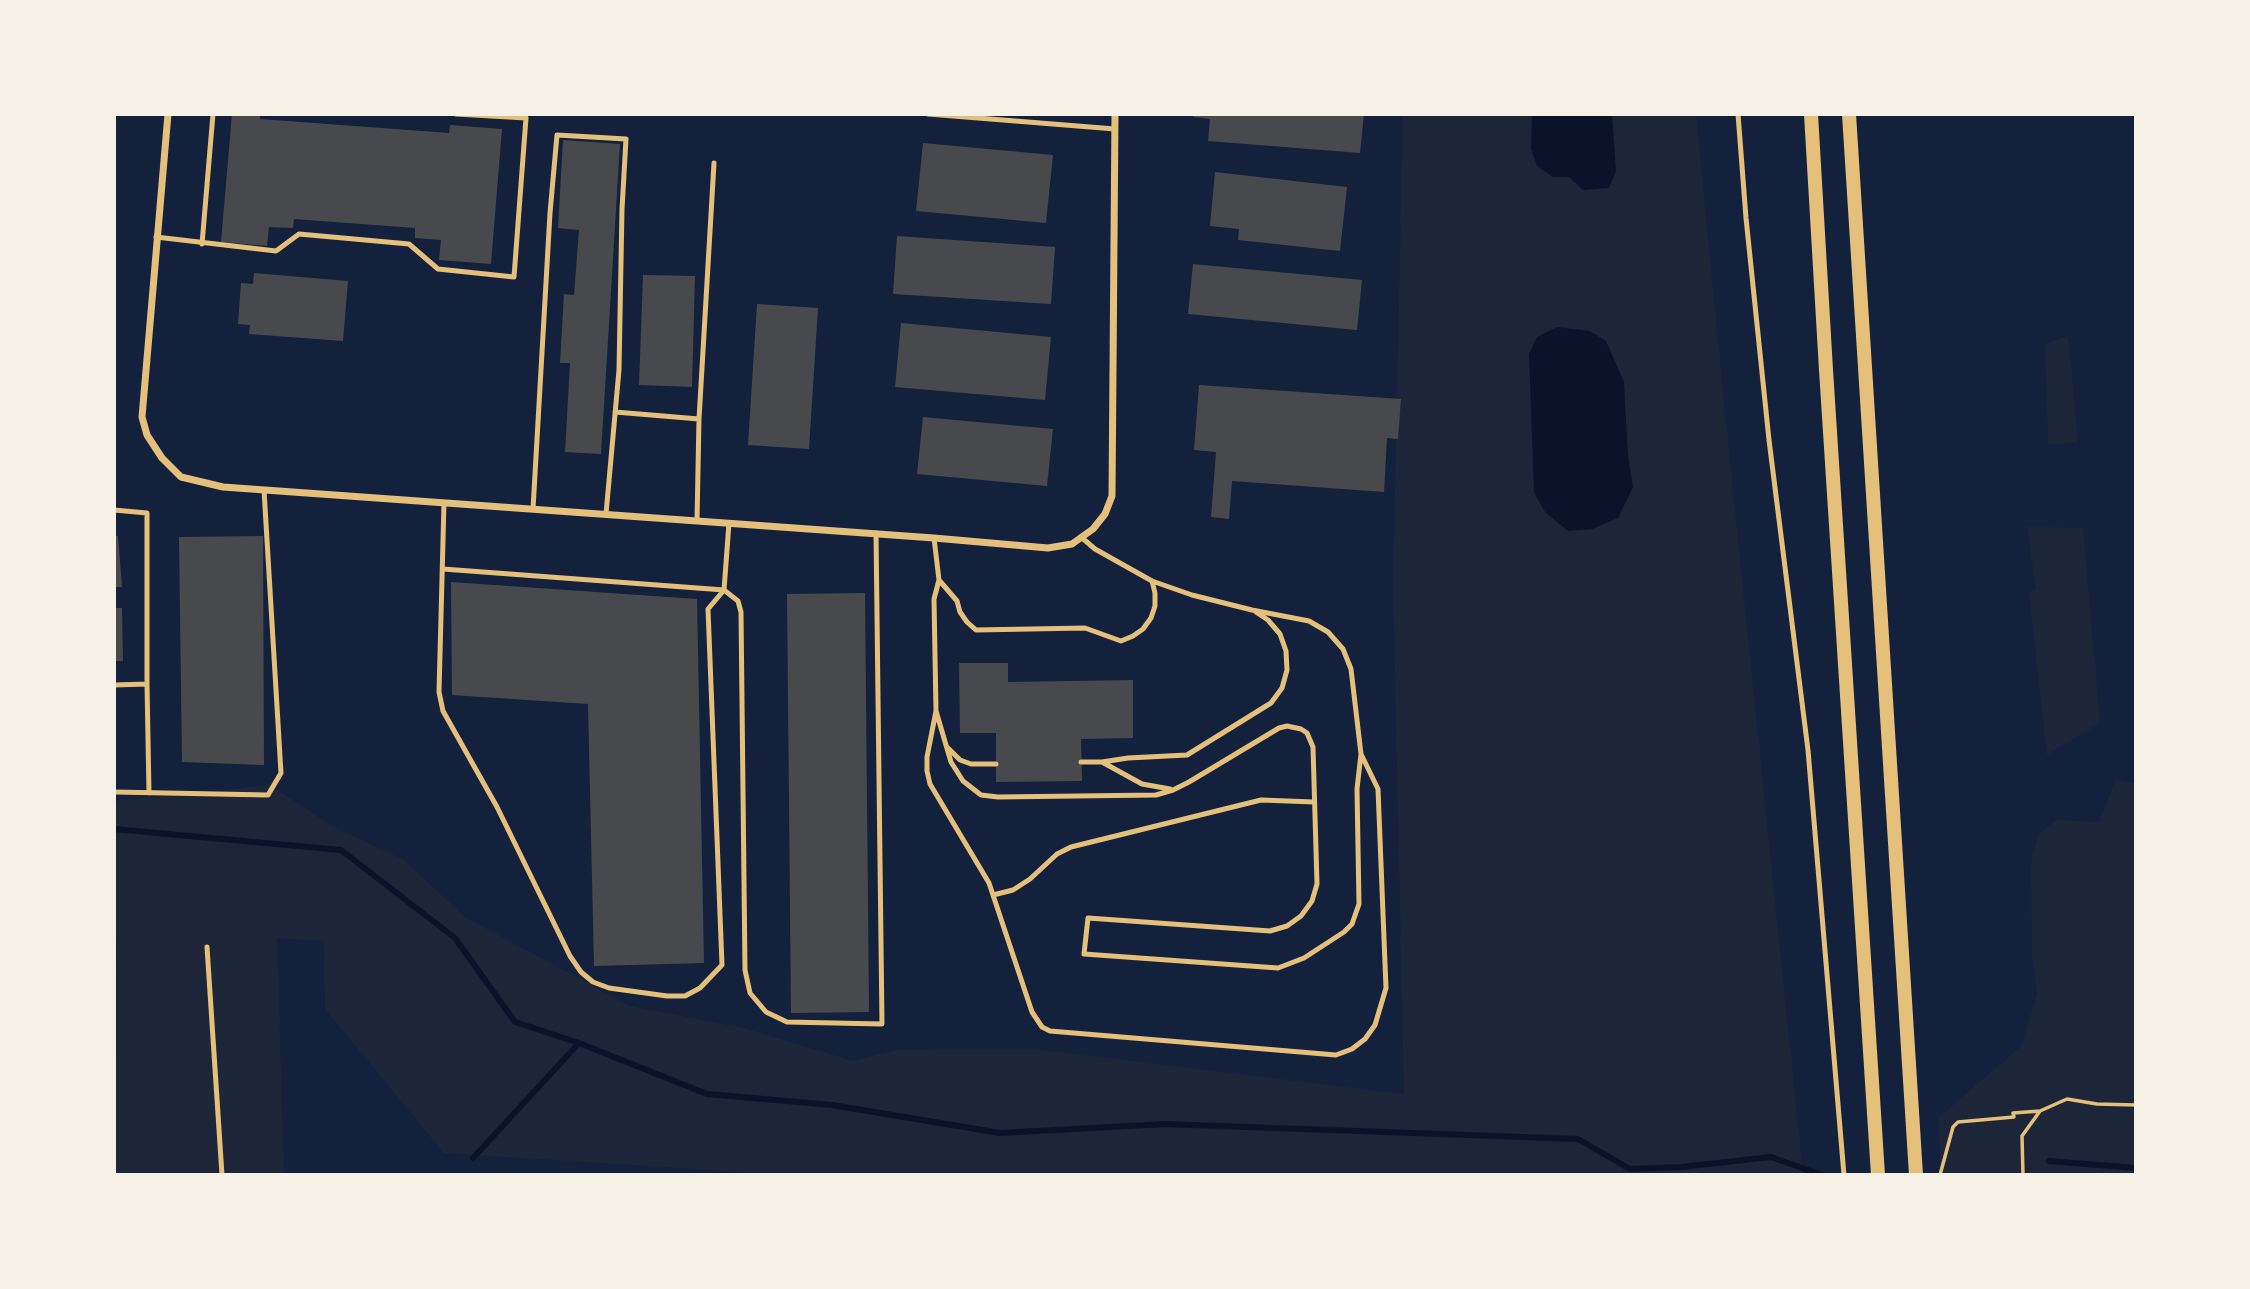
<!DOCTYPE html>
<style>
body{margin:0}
#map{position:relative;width:2250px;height:1289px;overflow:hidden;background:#14213d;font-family:Montserrat,sans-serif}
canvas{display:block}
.frame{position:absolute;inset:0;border:116px solid #f6f1e7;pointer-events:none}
</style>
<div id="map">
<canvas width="2250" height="1289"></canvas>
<div class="frame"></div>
</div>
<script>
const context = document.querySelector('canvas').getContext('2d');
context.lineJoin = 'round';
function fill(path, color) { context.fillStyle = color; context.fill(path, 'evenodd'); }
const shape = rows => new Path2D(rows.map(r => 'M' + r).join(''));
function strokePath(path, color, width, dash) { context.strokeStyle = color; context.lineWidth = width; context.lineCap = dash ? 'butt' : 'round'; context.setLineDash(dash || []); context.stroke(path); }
const green = shape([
 [1403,114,1696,114,1721,374,1803,1175,788,1175,444,1153,325,1009,324,941,277,938,284,1175,115,1175,117,938,114,937,114,801,270,785,332,826,404,860,465,917,630,1006,744,1028,853,1061,897,1050,1034,1049,1404,1094,1393,581],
 [2068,336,2078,442,2048,445,2045,344],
 [2027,527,2083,528,2100,723,2047,755,2029,592,2036,590],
 [2116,779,2136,784,2136,1175,1941,1175,1938,1118,2021,1046,2037,994,2032,956,2031,862,2039,834,2056,820,2099,822]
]);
const water = shape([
 [1532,114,1612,114,1616,171,1609,188,1583,190,1569,177,1553,177,1537,166,1531,149],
 [1557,327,1590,331,1606,341,1624,382,1628,456,1633,487,1618,518,1592,529,1568,531,1545,512,1534,493,1529,354,1537,337]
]);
const stream = shape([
 [114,829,341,850,455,938,515,1022,579,1043,707,1094,832,1105,1000,1133,1165,1124,1578,1139,1630,1169,1681,1167,1771,1157,1822,1175],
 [473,1158,579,1043],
 [2049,1161,2136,1168]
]);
const building = shape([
 [232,114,260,114,260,119,449,133,450,125,502,129,491,264,439,260,441,240,415,238,415,228,294,219,293,228,269,227,267,246,221,242],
 [1193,114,1364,114,1360,153,1208,141,1210,119,1193,117],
 [563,140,620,144,601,454,565,452,570,363,560,363,564,294,574,295,579,230,558,228],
 [923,143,1053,155,1046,223,916,211],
 [1215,172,1347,187,1340,251,1238,240,1239,229,1210,226],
 [897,236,1055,247,1051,304,893,294],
 [1193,264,1362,280,1357,330,1188,314],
 [254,273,348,281,343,341,249,334,250,325,238,324,241,283,253,284],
 [643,275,695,276,692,387,639,385],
 [757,304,818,308,809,449,748,445],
 [901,323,1051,337,1045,400,895,387],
 [1199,385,1401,399,1398,439,1387,438,1384,492,1232,481,1229,519,1211,517,1216,452,1194,450],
 [923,417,1053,429,1047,486,917,474],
 [114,536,118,536,122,587,114,587],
 [263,536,264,765,182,762,179,537],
 [451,582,697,599,704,963,594,966,588,704,452,695],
 [865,593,869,1012,791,1013,787,594],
 [114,608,122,608,123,661,114,661],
 [959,663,1008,663,1008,682,1133,680,1133,738,1081,739,1082,781,996,782,996,733,960,733]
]);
const path = shape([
 [1940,1175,1953,1127,1958,1122,2014,1117,2013,1113,2040,1111],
 [2023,1175,2022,1136,2040,1111,2067,1099,2097,1104,2136,1105]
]);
const service = shape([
 [928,114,1115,129],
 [1738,114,1746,218,1769,440,1808,750,1844,1175],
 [156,237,276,251,299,234,409,244,438,269,514,277,526,118,456,114],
 [202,244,213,114],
 [615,412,699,419,697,521],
 [699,419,714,163],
 [444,503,439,692,443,711,497,807,570,956,581,972,593,982,609,988,667,996,685,996,700,988,722,965,708,609,724,590,729,523],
 [533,509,550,213,557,135,626,139,622,209,619,370,606,514],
 [114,510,147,513,147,684],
 [934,538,939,580,934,599,936,711,927,757,927,771,930,784,989,883,1032,1012,1042,1027,1050,1031,1336,1055,1352,1049,1365,1039,1375,1025,1386,988,1378,789,1361,754],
 [443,569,724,590,738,601,741,612,745,970,750,993,766,1012,787,1022,882,1024,876,533],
 [939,580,957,601,960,612,967,622,976,630,1085,628,1121,641,1133,636,1143,629,1151,618,1155,606,1155,593,1152,581],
 [114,685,147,684,149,793],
 [936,711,951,762,963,781,981,795,998,797,1156,795,1173,790,1189,782,1279,728,1287,726,1301,729,1307,733,1313,747,1317,884,1312,901,1301,916,1287,926,1270,931,1088,918,1084,954,1278,968,1304,958,1344,932,1352,924,1359,904,1357,789,1361,754,1351,669,1343,649,1328,632,1309,621,1252,610,1192,595,1152,581,1095,549,1081,537],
 [948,748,960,760,971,764,996,764],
 [1081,762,1102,762,1128,758,1187,755,1271,703,1282,688,1287,670,1286,651,1280,634,1268,620,1256,612],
 [1102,762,1142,784,1170,789],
 [114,792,268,795,281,773,264,490],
 [993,895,1013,890,1030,879,1057,854,1071,847,1261,800,1314,802],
 [207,947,222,1175]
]);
const minor = shape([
 [168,114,142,417,147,435,162,458,181,477,223,487,934,538,1048,548,1072,544,1093,529,1105,514,1112,496,1115,114]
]);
const secondary = shape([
 [1811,114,1826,370,1878,1175],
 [1849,114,1916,1175]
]);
fill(green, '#1d2539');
fill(water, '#0b132b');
strokePath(stream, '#0b132b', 6);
fill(building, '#48494c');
strokePath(path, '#e5c07b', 3.5);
strokePath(service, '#e5c07b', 5);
strokePath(minor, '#e5c07b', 7);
strokePath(secondary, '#e5c07b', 14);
</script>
